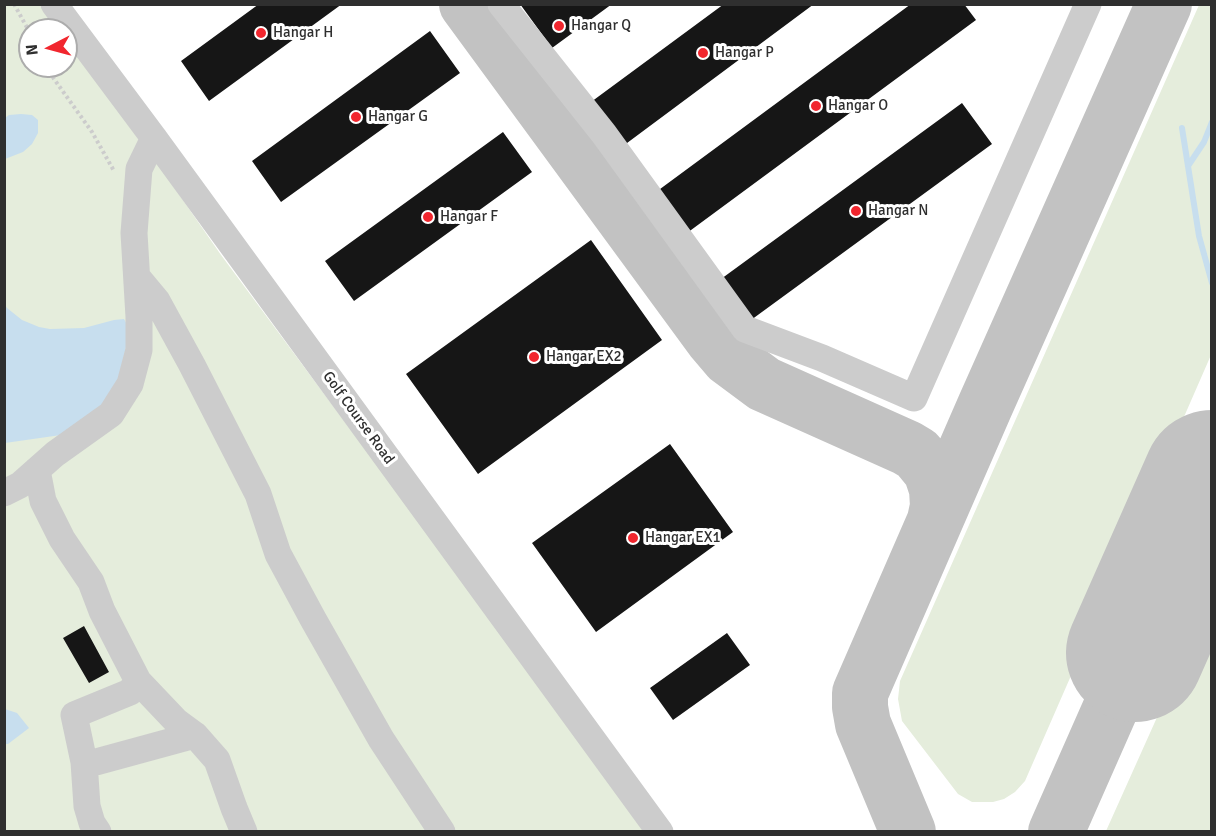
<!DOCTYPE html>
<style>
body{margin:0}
#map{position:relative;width:1216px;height:836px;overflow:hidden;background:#fff;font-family:Signika,sans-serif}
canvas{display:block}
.frame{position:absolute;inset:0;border:6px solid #2f2f2f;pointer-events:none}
.north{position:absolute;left:18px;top:18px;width:60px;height:60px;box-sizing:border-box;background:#fff;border:2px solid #acacac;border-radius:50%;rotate:264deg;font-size:16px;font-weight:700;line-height:24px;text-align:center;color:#2f2f2f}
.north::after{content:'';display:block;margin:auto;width:21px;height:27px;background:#f1262e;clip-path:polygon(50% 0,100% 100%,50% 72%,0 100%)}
</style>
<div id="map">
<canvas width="1216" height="836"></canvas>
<div class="frame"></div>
<div class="north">N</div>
</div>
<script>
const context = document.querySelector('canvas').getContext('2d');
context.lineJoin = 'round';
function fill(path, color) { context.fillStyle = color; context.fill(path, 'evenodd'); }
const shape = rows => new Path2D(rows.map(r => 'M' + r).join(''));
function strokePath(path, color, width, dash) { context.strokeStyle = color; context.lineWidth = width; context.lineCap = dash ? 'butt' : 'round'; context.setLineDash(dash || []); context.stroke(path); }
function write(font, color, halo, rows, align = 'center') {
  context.font = font + ' Signika,sans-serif'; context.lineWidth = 6; context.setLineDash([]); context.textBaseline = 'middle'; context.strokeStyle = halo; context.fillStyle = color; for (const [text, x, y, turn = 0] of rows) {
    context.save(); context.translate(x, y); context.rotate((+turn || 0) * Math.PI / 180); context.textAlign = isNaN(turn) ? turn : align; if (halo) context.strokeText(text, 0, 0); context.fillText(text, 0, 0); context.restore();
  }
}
const green = shape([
 [39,4,59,30,30,30,30,66,66,66,66,40,135,131,221,255,359,441,644,831,5,832,4,5],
 [1199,5,1212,5,1211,355,1025,781,1015,792,1004,799,993,802,972,802,958,794,902,721,898,699,900,681],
 [1211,597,1211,831,1106,831]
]);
const water = shape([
 [21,114,32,115,38,120,38,133,32,144,23,152,5,159,5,118,9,115],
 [4,304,7,308,22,320,39,327,50,329,84,328,114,320,124,319,130,330,114,398,61,435,5,443],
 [5,709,17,713,29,728,8,744,5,744]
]);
const stream = shape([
 [1182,128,1199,236,1212,283],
 [1188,166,1204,142,1212,122]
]);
const taxiway = shape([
 [467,4,712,338,729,358,764,384,907,448,917,454,931,471,937,489,938,506,935,520],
 [908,832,863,724,860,707,860,693,985,406,1164,4],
 [1056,832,1135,653]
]);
const runway = shape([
 [1135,653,1212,479]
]);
const building = shape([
 [259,4,342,4,209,101,181,61],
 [520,4,612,4,552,48],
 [724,4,814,4,623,146,591,102],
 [911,4,964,4,976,20,687,233,656,192],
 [430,31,460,73,281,202,252,161],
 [962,103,992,144,751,320,721,279],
 [503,132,532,172,354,301,325,261],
 [591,240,662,340,478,474,406,374],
 [670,444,733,532,596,632,532,543],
 [84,626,109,672,89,683,63,638],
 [727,633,750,665,673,720,650,688]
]);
const path = shape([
 [14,4,30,33],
 [47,66,54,79,92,132,114,171]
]);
const minor = shape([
 [54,4,154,138,660,832],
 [501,4,604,134,745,329,822,358,914,398,1088,4],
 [137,277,157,301,192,365,258,494,278,554,313,619,381,739,442,832],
 [37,470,43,501,62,539,91,582,102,611,138,681,176,721,195,735,217,760,234,808,244,832],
 [4,493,20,485,55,454,111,414,130,384,139,350,139,317,134,233,139,169,154,138],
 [138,681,130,692,74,715,84,762,96,762,195,735],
 [84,762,87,806,92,823,98,832]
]);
const markers = [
 [559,26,6,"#f1262e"],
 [261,33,6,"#f1262e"],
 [703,53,6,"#f1262e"],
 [816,106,6,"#f1262e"],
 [356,117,6,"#f1262e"],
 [856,211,6,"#f1262e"],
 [428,217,6,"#f1262e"],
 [534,357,6,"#f1262e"],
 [633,538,6,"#f1262e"]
];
const poiNames = [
 ["Hangar Q",571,26],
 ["Hangar H",273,33],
 ["Hangar P",715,53],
 ["Hangar O",828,106],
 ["Hangar G",368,117],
 ["Hangar N",868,211],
 ["Hangar F",440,217],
 ["Hangar EX2",546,357],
 ["Hangar EX1",645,538]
];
const streetNames = [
 ["Golf Course Road",358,418,54]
];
fill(green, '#e5eddc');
fill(water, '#c7deee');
strokePath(stream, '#c7deee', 6);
strokePath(taxiway, '#c2c2c2', 56);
strokePath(runway, '#c2c2c2', 138);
fill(building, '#161616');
strokePath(path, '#ccc', 4, [3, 3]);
strokePath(minor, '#ccc', 27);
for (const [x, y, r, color] of markers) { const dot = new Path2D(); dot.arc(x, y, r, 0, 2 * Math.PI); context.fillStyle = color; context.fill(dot); strokePath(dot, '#fff', 2); }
write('15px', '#2f2f2f', '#fff', poiNames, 'left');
write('15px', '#2f2f2f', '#fff', streetNames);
</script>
